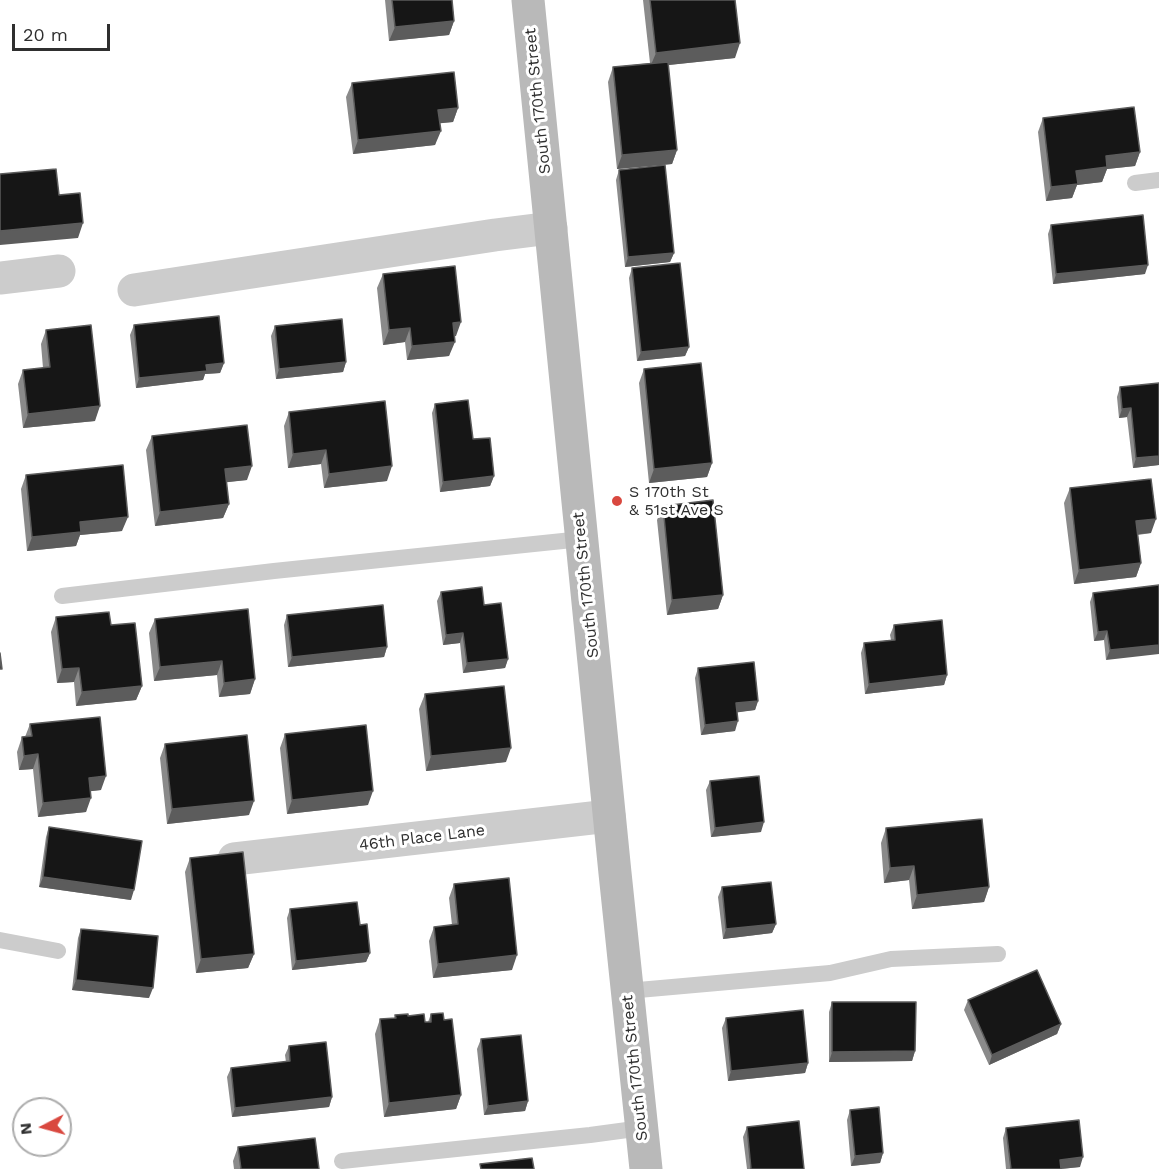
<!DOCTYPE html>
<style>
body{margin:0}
#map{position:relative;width:1159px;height:1169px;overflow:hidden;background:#fff;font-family:"Work Sans",sans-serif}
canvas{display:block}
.north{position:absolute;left:12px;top:1097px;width:60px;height:60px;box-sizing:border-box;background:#fff;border:2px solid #acacac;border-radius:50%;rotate:264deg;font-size:16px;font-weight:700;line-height:24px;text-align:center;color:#2f2f2f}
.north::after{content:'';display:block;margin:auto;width:21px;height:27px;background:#d9483f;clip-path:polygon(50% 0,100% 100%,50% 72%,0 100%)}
.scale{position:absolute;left:12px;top:24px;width:98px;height:27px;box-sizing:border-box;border:3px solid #2f2f2f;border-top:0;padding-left:8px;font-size:18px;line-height:21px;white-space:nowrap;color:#2f2f2f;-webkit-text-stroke:4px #fff;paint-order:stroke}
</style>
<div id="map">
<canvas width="1159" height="1169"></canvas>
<div class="north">N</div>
<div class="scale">20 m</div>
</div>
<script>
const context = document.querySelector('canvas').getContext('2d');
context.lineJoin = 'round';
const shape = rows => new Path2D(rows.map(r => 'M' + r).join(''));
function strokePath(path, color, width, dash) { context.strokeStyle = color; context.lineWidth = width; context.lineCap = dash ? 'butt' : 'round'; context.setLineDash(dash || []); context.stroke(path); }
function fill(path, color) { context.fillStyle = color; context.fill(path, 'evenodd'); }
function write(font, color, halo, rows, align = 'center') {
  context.font = font + ' "Work Sans",sans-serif'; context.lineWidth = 6; context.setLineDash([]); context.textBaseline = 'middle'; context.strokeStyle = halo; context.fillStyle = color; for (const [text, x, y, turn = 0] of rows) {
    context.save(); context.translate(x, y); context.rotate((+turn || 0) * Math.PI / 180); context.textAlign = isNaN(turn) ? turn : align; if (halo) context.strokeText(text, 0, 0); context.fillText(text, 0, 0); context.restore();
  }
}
const lane = shape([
 [1135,183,1159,180],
 [62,596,274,571,582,539],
 [0,940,58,951],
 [627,991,830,973,891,959,998,954],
 [342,1161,590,1135,642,1128]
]);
const street = shape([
 [0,278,59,271],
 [134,290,495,235,551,228],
 [234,859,609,816]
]);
const secondary = shape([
 [528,0,615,873,646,1169]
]);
const wall = shape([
 [385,0,452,0,454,21,449,35,389,41],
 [643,0,735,0,735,58,668,65,677,150,672,164,617,169,608,82,613,67,650,63],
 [352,83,458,108,453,122,440,123,435,145,353,154,346,97],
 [1043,118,1140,152,1135,166,1107,169,1102,182,1077,185,1072,198,1046,201,1038,132],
 [619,170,674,253,670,262,625,267,616,180],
 [1051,225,1145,274,1053,284,1048,234],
 [632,268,689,347,685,356,637,361,629,278],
 [383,274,456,336,454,336,449,356,407,360,405,342,383,345,377,288],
 [134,325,224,363,220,373,205,374,203,380,136,388,130,335],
 [275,326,346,362,343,372,276,379,271,336],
 [46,330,95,421,23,428,18,384,23,370,43,368,41,344],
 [644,369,712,463,707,477,649,483,639,383],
 [1120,387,1159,465,1133,468,1127,417,1119,418,1117,397],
 [435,404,473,439,494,476,490,486,440,492,432,413],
 [289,412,387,481,324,488,321,464,288,468,284,426],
 [152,436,247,480,226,482,229,504,223,518,155,526,146,450],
 [26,475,122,531,80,535,76,546,27,551,21,489],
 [1070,488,1151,533,1138,535,1141,563,1136,577,1074,584,1064,503],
 [663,506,723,595,718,609,667,615,657,520],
 [1159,585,1106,660,1104,640,1094,641,1090,602,1093,593],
 [441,592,484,605,508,659,505,668,463,673,460,643,443,645,437,601],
 [287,615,387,647,384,657,288,667,284,625],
 [56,617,111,625,142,686,136,700,76,706,74,682,57,683,51,632],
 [155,619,255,679,250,694,219,697,217,675,154,681,149,633],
 [894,625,947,675,944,685,865,694,861,653,864,643,891,640,890,635],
 [698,668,758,701,755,710,737,712,735,731,701,735,695,678],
 [425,694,506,762,426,771,419,709],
 [30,724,101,790,90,791,86,812,38,817,33,769,19,770,17,752,22,737,25,737],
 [285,734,368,805,287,814,280,748],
 [165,744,249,815,167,824,160,758],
 [710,781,761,832,711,837,706,790],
 [49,827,131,900,39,887,46,837],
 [886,828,989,887,984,902,912,909,909,880,884,883,881,843],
 [190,858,254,954,248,968,196,973,185,872],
 [454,884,512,970,433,978,429,941,434,927,452,925,449,898],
 [722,887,776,924,772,933,723,939,718,897],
 [290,909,370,953,366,962,292,970,287,918],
 [81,929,149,998,72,990,78,938],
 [968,1000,1061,1024,1057,1034,989,1065,964,1010],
 [832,1002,915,1051,912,1061,829,1062,829,1012],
 [431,1014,444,1020,461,1095,456,1109,384,1117,375,1034,380,1019,394,1018,395,1015,408,1016,425,1022,428,1022],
 [726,1018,808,1063,805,1073,728,1081,722,1028],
 [481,1039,528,1101,525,1111,484,1115,477,1049],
 [289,1046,332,1097,329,1107,232,1117,227,1077,231,1068,286,1062,285,1055],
 [850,1110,883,1153,880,1163,851,1166,847,1120],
 [747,1127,804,1169,747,1169,743,1137],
 [1006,1128,1080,1167,1061,1169,1006,1169,1003,1138],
 [238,1147,319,1169,234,1169,233,1161]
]);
const shadedWall = shape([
 [454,21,449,35,389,41,395,27],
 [740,43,735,58,650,67,656,53],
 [458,108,453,122,433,124,438,110],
 [441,131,435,145,353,154,358,140],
 [677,150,672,164,617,169,622,155],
 [1140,152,1135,166,1107,169,1102,182,1077,185,1072,198,1046,201,1051,187,1076,171,1106,156],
 [83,223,78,238,0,245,0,231],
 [674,253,670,262,625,267,628,257],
 [1148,265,1145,274,1053,284,1056,274],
 [461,322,456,336,448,337,453,323],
 [410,328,405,342,383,345,389,330],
 [455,342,449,356,407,360,412,346],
 [689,347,685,356,637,361,641,352],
 [346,362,343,372,276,379,279,369],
 [224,363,220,373,205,374,203,380,136,388,139,378,206,365],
 [100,406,95,421,23,428,28,414],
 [1131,408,1127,417,1119,418,1122,409],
 [326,450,321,464,288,468,293,454],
 [1159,456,1159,465,1133,468,1136,458],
 [712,463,707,477,649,483,654,469],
 [252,466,247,480,220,483,225,469],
 [392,466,387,481,324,488,329,474],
 [494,476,490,486,440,492,443,482],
 [229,504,223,518,155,526,160,512],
 [128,517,122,531,80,535,76,546,27,551,32,537,80,522],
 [1156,519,1151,533,1131,535,1136,521],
 [1141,563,1136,577,1074,584,1079,570],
 [723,595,718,609,667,615,672,600],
 [1107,631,1104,640,1094,641,1098,632],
 [463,633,460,643,443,645,446,635],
 [1159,645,1159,654,1106,660,1110,650],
 [387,647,384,657,288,667,292,657],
 [508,659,505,668,463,673,467,663],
 [222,661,217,675,154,681,160,667],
 [79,668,74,682,57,683,62,669],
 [947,675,944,685,865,694,869,684],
 [255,679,250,694,219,697,224,683],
 [142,686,136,700,76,706,82,692],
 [758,701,755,710,733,713,736,703],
 [738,721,735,731,701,735,705,725],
 [511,748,506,762,426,771,431,756],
 [38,754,33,769,19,770,24,756],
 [106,776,101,790,84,792,89,778],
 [373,791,368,805,287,814,292,800],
 [91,798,86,812,38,817,43,803],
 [254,801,249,815,167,824,172,809],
 [764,822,761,832,711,837,715,828],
 [914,866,909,880,884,883,890,868],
 [43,877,134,890,131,900,39,887],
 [989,887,984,902,912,909,917,895],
 [776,924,772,933,723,939,726,929],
 [370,953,366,962,292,970,296,961],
 [254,954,248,968,196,973,201,959],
 [517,955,512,970,433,978,438,964],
 [76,980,153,988,149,998,72,990],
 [1061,1024,1057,1034,989,1065,992,1055],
 [915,1051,912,1061,829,1062,832,1052],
 [808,1063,805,1073,728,1081,731,1071],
 [461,1095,456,1109,384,1117,389,1103],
 [332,1097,329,1107,232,1117,235,1108],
 [528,1101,525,1111,484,1115,488,1106],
 [883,1153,880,1163,851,1166,855,1156],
 [1083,1157,1080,1167,1060,1169,1060,1160]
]);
const building = shape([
 [392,0,452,0,454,21,395,27,392,0],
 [650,0,735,0,740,43,656,53,650,0],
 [668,62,677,150,622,155,613,67,668,62],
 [454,72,458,108,438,110,441,131,358,140,352,83,454,72],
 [1134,107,1140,152,1106,156,1107,167,1076,171,1078,184,1051,187,1043,118,1134,107],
 [665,165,674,253,628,257,619,170,665,165],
 [56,169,59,195,80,193,83,223,0,231,0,174,56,169],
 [1143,215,1148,265,1056,274,1051,225,1143,215],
 [680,263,689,347,641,352,632,268,680,263],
 [455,266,461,322,453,323,455,342,412,346,410,328,389,330,383,274,455,266],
 [219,316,224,363,206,365,207,371,139,378,134,325,219,316],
 [342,319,346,362,279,369,275,326,342,319],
 [91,325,100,406,28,414,23,370,50,367,46,330,91,325],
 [701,363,712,463,654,469,644,369,701,363],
 [1159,383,1159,456,1136,458,1131,408,1122,409,1120,387,1159,383],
 [468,400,473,439,490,438,494,476,443,482,435,404,468,400],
 [385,401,392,466,329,474,326,450,293,454,289,412,385,401],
 [247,425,252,466,225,469,229,504,160,512,152,436,247,425],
 [123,465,128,517,80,522,81,532,32,537,26,475,123,465],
 [1151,479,1156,519,1136,521,1141,563,1079,570,1070,488,1151,479],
 [713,500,723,595,672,600,663,506,713,500],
 [1159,585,1159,645,1110,650,1107,631,1098,632,1093,593,1159,585],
 [482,587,484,605,501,603,508,659,467,663,463,633,446,635,441,592,482,587],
 [383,605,387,647,292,657,287,615,383,605],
 [248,609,255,679,224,683,222,661,160,667,155,619,248,609],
 [109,612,111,625,135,623,142,686,82,692,79,668,62,669,56,617,109,612],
 [942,620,947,675,869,684,864,643,895,640,894,625,942,620],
 [0,653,2,669,0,669,0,653],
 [754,662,758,701,736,703,738,721,705,725,698,668,754,662],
 [504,686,511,748,431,756,425,694,504,686],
 [100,717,106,776,89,778,91,798,43,803,38,754,24,756,22,737,32,736,30,724,100,717],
 [366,725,373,791,292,800,285,734,366,725],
 [247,735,254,801,172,809,165,744,247,735],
 [759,776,764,822,715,828,710,781,759,776],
 [982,819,989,887,917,895,914,866,890,868,886,828,982,819],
 [49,827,142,841,134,890,43,877,49,827],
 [243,852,254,954,201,959,190,858,243,852],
 [509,878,517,955,438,964,434,927,458,924,454,884,509,878],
 [771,882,776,924,726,929,722,887,771,882],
 [357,902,360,925,367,924,370,953,296,961,290,909,357,902],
 [81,929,158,936,153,988,76,980,81,929],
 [1037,970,1061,1024,992,1055,968,1000,1037,970],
 [832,1002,916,1002,915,1051,832,1052,832,1002],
 [803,1010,808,1063,731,1071,726,1018,803,1010],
 [443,1013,444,1020,452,1019,461,1095,389,1103,380,1019,396,1018,395,1015,408,1014,408,1016,424,1014,425,1022,431,1022,431,1014,443,1013],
 [521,1035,528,1101,488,1106,481,1039,521,1035],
 [326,1042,332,1097,235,1108,231,1068,290,1061,289,1046,326,1042],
 [879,1107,883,1153,855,1156,850,1110,879,1107],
 [1079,1120,1083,1157,1060,1160,1061,1169,1011,1169,1006,1128,1079,1120],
 [799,1121,804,1169,751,1169,747,1127,799,1121],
 [315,1138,319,1169,241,1169,238,1147,315,1138],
 [532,1158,534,1169,481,1169,480,1164,532,1158]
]);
const markers = [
 [617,501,6,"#d9483f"]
];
const streetNames = [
 ["South 170th Street",538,101,-96],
 ["South 170th Street",586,585,-96],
 ["46th Place Lane",422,838,-7],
 ["South 170th Street",635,1068,-96]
];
const poiNames = [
 ["S 170th St",629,492],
 ["& 51st Ave S",629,510]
];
strokePath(lane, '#ccc', 16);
strokePath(street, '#ccc', 33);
strokePath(secondary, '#b9b9b9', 33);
fill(wall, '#8a8a8a');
fill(shadedWall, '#5c5c5c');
fill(building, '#161616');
strokePath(building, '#5c5c5c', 1.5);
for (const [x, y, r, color] of markers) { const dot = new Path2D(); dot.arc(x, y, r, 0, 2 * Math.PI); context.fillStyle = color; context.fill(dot); strokePath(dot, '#fff', 2); }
write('16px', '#2f2f2f', '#fff', streetNames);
write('16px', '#2f2f2f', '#fff', poiNames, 'left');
</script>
